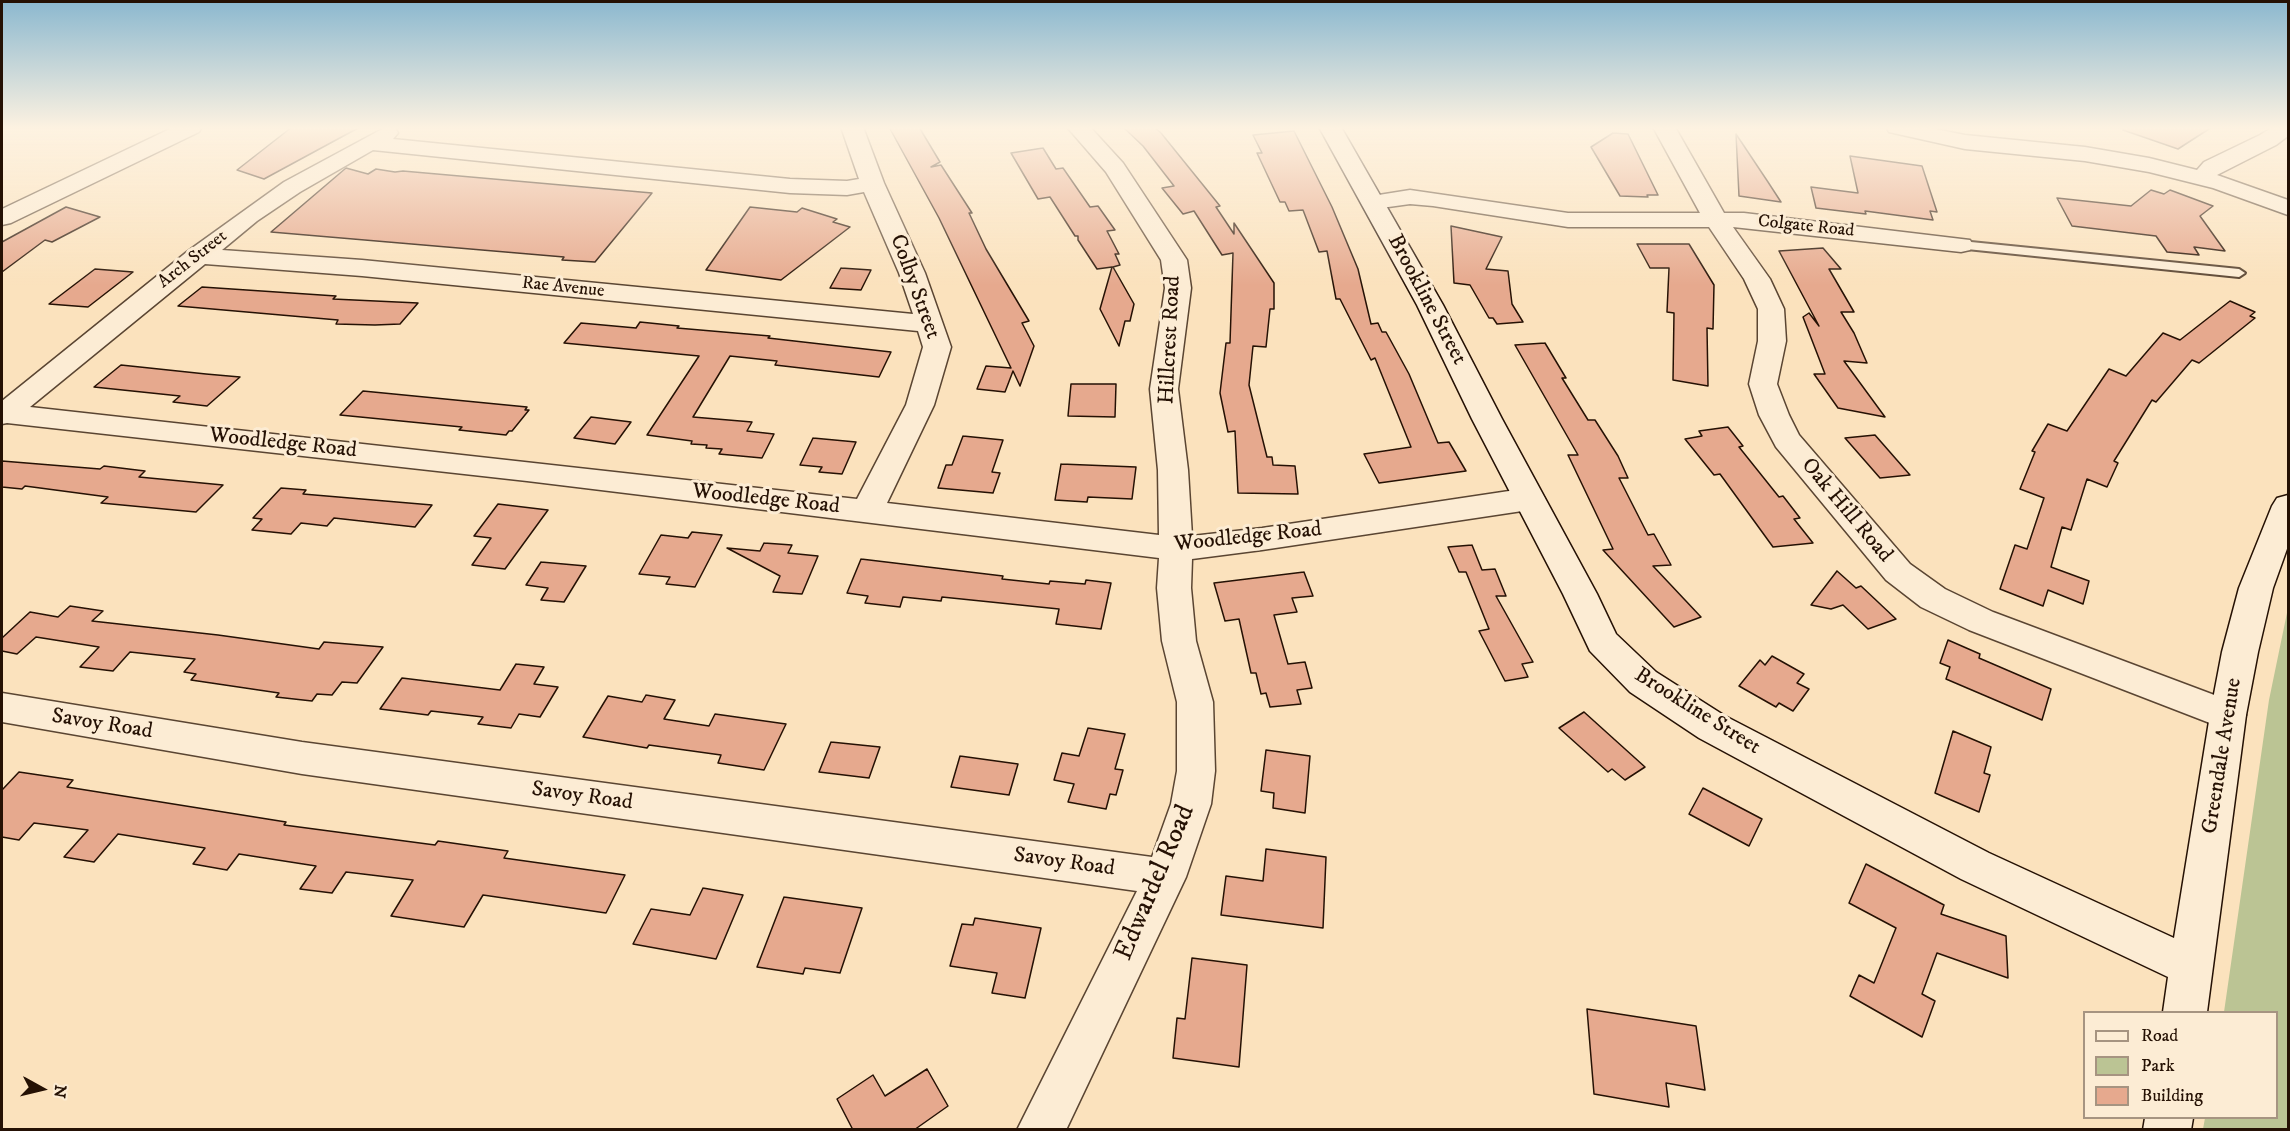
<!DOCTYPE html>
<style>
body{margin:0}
#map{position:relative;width:2290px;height:1131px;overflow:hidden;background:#fbe2bd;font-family:"IM FELL DW Pica",serif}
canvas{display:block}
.frame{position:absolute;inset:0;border:3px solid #251104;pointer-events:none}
.legend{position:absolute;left:2083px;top:1011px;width:195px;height:108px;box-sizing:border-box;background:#fcecd4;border:2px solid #a69481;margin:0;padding:8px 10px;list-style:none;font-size:18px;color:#251104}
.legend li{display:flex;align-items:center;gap:12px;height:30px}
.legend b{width:30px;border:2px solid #a69481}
.north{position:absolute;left:12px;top:1059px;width:60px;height:60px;-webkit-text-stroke:4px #fcecd4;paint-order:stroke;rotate:98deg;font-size:16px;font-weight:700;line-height:24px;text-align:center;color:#251104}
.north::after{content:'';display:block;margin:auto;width:21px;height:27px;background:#251104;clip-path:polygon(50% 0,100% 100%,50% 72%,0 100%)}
</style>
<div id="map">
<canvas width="2290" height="1131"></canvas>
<div class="frame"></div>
<ul class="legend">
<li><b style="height:8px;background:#fcecd4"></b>Road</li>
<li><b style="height:16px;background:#bbc494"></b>Park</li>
<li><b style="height:16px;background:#e6a98e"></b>Building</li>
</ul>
<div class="north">N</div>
</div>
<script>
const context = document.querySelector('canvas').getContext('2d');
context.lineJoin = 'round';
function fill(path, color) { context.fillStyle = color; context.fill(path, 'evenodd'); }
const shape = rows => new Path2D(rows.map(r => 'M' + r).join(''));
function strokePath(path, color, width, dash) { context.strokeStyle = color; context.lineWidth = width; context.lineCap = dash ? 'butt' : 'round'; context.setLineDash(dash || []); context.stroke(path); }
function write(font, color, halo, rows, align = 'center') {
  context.font = font + ' "IM FELL DW Pica",serif'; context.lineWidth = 6; context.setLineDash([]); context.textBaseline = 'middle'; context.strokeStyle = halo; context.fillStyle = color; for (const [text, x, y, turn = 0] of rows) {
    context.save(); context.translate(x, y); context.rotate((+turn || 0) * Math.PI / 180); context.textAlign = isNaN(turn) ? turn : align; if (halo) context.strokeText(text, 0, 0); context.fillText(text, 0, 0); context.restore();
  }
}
const green = shape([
 [2288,608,2288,1129,2203,1129,2205,1118,2276,1118,2276,1012,2224,1012,2269,700]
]);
const building = shape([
 [292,127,360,127,264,179,237,170,292,127],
 [889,127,919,127,940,162,931,167,941,165,972,213,969,213,986,249,1029,321,1022,323,1034,346,1020,386,1013,371,1005,392,977,389,986,366,1011,368,939,218,889,127],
 [1123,127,1154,127,1161,133,1220,206,1216,207,1234,234,1234,223,1274,283,1274,309,1270,309,1266,347,1253,346,1249,385,1267,457,1272,457,1273,465,1295,466,1298,494,1238,493,1235,431,1228,432,1220,393,1226,343,1230,343,1233,253,1222,255,1194,211,1183,214,1162,188,1174,186,1143,146,1123,127],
 [2123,127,2212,127,2178,149,2123,130,2123,127],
 [1294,131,1332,207,1358,269,1371,324,1378,323,1382,332,1386,332,1409,374,1438,443,1449,442,1466,471,1379,483,1364,454,1411,447,1375,358,1371,360,1340,299,1336,299,1327,251,1319,252,1303,210,1289,211,1285,202,1280,202,1257,153,1262,153,1253,135,1294,131],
 [1613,133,1628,134,1658,195,1647,195,1648,197,1620,196,1591,147,1613,133],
 [1736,134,1768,182,1781,202,1739,196,1736,134],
 [1043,148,1056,169,1063,168,1090,207,1098,206,1115,230,1107,231,1119,254,1115,254,1120,265,1113,267,1134,304,1130,321,1125,321,1119,346,1100,309,1112,267,1097,269,1078,240,1078,236,1075,236,1050,197,1038,199,1011,153,1043,148],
 [1850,156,1922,166,1937,212,1930,211,1933,220,1865,211,1866,214,1816,208,1811,187,1858,193,1850,156],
 [346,168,368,174,376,169,395,172,403,171,652,193,595,262,562,260,564,257,271,232,346,168],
 [2151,190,2164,194,2170,190,2213,206,2200,216,2225,251,2194,247,2199,255,2167,252,2156,236,2072,226,2057,198,2131,206,2151,190],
 [66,207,100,217,52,242,45,240,2,272,2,242,66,207],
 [750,207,797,212,802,208,837,219,833,222,850,227,781,280,706,270,750,207],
 [1451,226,1502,237,1486,269,1508,271,1512,304,1523,322,1497,324,1493,318,1489,318,1470,285,1454,283,1451,226],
 [1637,244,1689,244,1714,285,1713,329,1707,328,1708,386,1673,380,1674,313,1667,312,1669,268,1650,268,1637,244],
 [1823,248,1841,269,1829,269,1854,312,1841,312,1854,333,1867,363,1844,361,1885,417,1838,408,1814,374,1825,374,1803,317,1809,313,1819,326,1779,251,1823,248],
 [841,268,871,270,861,290,830,288,841,268],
 [95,269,133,272,88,307,49,304,95,269],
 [202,287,336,296,333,299,418,303,400,324,375,325,336,324,338,320,178,306,202,287],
 [2230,301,2255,312,2250,316,2255,318,2199,363,2192,360,2156,402,2152,400,2114,461,2118,463,2107,487,2087,479,2071,530,2062,527,2051,567,2089,581,2083,604,2048,590,2043,606,2000,589,2015,545,2027,549,2044,498,2020,489,2035,452,2032,451,2048,424,2067,431,2109,369,2126,376,2163,333,2180,340,2230,301],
 [640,322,679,326,677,328,770,336,768,338,891,352,879,377,775,365,777,361,730,356,693,417,752,422,747,431,774,434,762,458,719,454,722,449,706,448,707,445,691,444,692,441,647,435,699,356,564,343,581,323,636,328,640,322],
 [1545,343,1566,378,1562,378,1588,420,1595,420,1618,456,1628,478,1619,478,1648,535,1654,534,1671,565,1653,566,1701,617,1674,627,1603,550,1613,549,1568,455,1578,455,1515,345,1545,343],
 [121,365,206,374,240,377,207,406,173,402,180,396,94,387,121,365],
 [1071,384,1116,384,1115,417,1068,416,1071,384],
 [363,391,527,407,525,410,529,410,512,431,509,431,506,435,459,430,462,427,340,415,363,391],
 [591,417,631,422,615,444,574,438,591,417],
 [1728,427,1743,446,1739,447,1779,497,1783,496,1800,518,1794,519,1813,543,1773,547,1720,474,1714,475,1685,439,1702,436,1699,431,1728,427],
 [1875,435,1910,475,1880,478,1845,438,1875,435],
 [963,436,1003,440,992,472,1000,473,993,493,938,488,946,465,952,465,963,436],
 [813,438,856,442,842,474,819,472,822,467,800,465,813,438],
 [2,461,100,469,104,466,145,471,139,477,223,485,196,512,101,503,108,497,25,486,22,489,2,487,2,461],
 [1061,464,1136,467,1132,499,1088,497,1087,502,1055,500,1061,464],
 [281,488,306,490,303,494,432,505,415,527,334,518,327,526,301,523,291,534,252,530,262,519,253,518,281,488],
 [498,504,548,510,505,569,472,565,491,538,474,536,498,504],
 [692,532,722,535,695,587,666,584,670,577,639,574,661,535,688,538,692,532],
 [764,543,792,545,788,553,818,556,802,594,773,592,780,576,727,548,760,551,764,543],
 [1472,545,1482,570,1495,569,1506,596,1496,596,1533,662,1522,664,1528,677,1505,681,1479,631,1489,629,1466,572,1459,572,1448,547,1472,545],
 [861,559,1003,576,1002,579,1049,584,1050,581,1085,584,1086,580,1111,583,1101,629,1056,624,1059,609,942,597,941,601,903,597,900,607,865,603,868,596,847,593,861,559],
 [541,562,586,566,564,602,541,600,548,588,526,585,541,562],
 [1837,571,1856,588,1861,586,1896,619,1868,629,1843,605,1831,609,1811,605,1837,571],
 [1304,572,1313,596,1292,598,1297,612,1274,615,1288,664,1305,662,1312,688,1297,690,1301,704,1270,707,1266,693,1261,694,1256,673,1251,673,1239,619,1225,621,1214,583,1304,572],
 [70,606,103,611,92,621,218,635,319,649,324,642,383,647,357,683,342,682,332,695,317,694,312,701,276,697,279,693,191,680,196,674,184,672,195,659,130,652,113,671,80,667,99,647,36,637,17,654,2,651,2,638,30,612,58,617,70,606],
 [1948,640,1980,654,1979,658,2051,689,2042,720,1946,679,1950,667,1940,663,1948,640],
 [1772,656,1804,674,1797,683,1809,689,1793,711,1779,703,1776,707,1739,686,1760,660,1765,665,1772,656],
 [516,664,544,667,534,684,558,687,540,717,519,714,511,728,478,724,483,717,431,711,428,715,380,709,402,678,500,690,516,664],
 [646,695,675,700,664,719,709,726,715,714,786,724,764,770,718,763,721,755,649,745,647,748,583,737,608,696,642,702,646,695],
 [1584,712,1645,767,1625,780,1612,769,1608,772,1559,728,1584,712],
 [1088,728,1125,734,1115,769,1123,770,1116,795,1110,794,1106,809,1068,802,1074,784,1054,780,1062,753,1079,756,1088,728],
 [1953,731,1991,747,1984,773,1990,775,1979,812,1935,793,1953,731],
 [831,742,880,747,869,778,819,772,831,742],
 [1266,750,1310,756,1305,813,1273,808,1274,793,1261,791,1266,750],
 [960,756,1018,764,1009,795,951,787,960,756],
 [19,772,73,780,67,787,286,822,284,825,435,845,438,841,508,851,504,858,625,875,606,913,483,895,464,927,391,916,413,880,346,872,332,893,300,889,316,866,239,854,227,870,193,864,205,848,118,834,94,862,64,857,88,830,34,823,19,840,2,837,2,790,19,772],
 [1703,788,1762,819,1749,846,1689,814,1703,788],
 [1266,849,1326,857,1323,928,1221,915,1226,876,1263,881,1266,849],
 [1866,864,1944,905,1941,914,2006,936,2008,978,1937,953,1922,994,1935,1001,1922,1037,1850,996,1859,975,1874,983,1896,928,1849,903,1866,864],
 [703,888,743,895,716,959,633,944,651,909,690,915,703,888],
 [784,897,862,908,840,973,805,968,803,974,757,967,784,897],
 [975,918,1041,928,1025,998,992,993,997,973,950,966,962,924,973,925,975,918],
 [1192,958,1247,965,1239,1067,1173,1058,1177,1018,1185,1019,1192,958],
 [1587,1009,1696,1026,1705,1090,1666,1083,1669,1107,1594,1094,1587,1009],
 [927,1069,948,1106,914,1130,853,1130,837,1099,873,1075,885,1096,927,1069]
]);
const lane = shape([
 [1961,241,2239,269,2245,273,2239,277,1957,248,1955,245,1961,241]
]);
const street = shape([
 [174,127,202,127,199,132,11,223,2,225,2,209,174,127],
 [386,127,395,128,398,133,393,139,790,179,847,181,859,179,841,127,863,127,884,183,925,273,951,347,934,405,887,503,1159,535,1158,470,1150,389,1165,288,1161,260,1106,172,1067,127,1090,127,1123,163,1187,260,1191,288,1178,389,1188,470,1192,536,1262,528,1529,488,1540,491,1545,499,1540,507,1529,510,1262,550,1192,559,1191,588,1196,641,1213,702,1215,771,1211,804,1186,877,1066,1130,1017,1130,1137,891,302,774,2,722,2,693,302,742,1152,857,1171,804,1177,771,1177,702,1162,641,1157,588,1159,558,527,481,7,423,2,424,2,401,188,251,284,182,386,127],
 [373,150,790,193,847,195,864,192,899,273,913,314,362,260,222,250,257,221,300,192,373,150],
 [205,264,362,276,918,331,923,347,906,405,857,499,30,407,205,264],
 [1653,127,1675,127,1724,213,1744,213,1970,240,1973,245,1970,250,1961,252,1733,227,1770,279,1784,309,1786,341,1777,384,1789,415,1799,435,1910,564,1945,589,1993,612,2241,705,2246,715,2241,725,2228,730,2215,725,1969,630,1921,607,1886,580,1776,447,1759,415,1749,384,1758,341,1758,309,1744,279,1709,227,1568,227,1433,206,1410,204,1374,209,1366,207,1362,202,1366,197,1410,190,1568,213,1700,213,1653,127],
 [1886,127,1925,127,1965,135,2085,147,2149,158,2197,170,2204,162,2260,135,2273,127,2288,127,2288,136,2276,145,2217,175,2288,200,2288,215,2213,188,2149,172,2085,161,1965,149,1889,132,1886,127]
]);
const secondary = shape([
 [1319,127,1341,127,1443,305,1502,419,1597,594,1616,634,1656,672,1725,716,1989,853,2174,938,2210,715,2222,652,2239,588,2272,506,2277,498,2288,495,2288,546,2273,588,2258,652,2246,715,2207,1012,2163,1012,2168,977,1961,879,1699,738,1630,692,1590,651,1563,594,1472,419,1417,305,1319,127],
 [2145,1118,2193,1118,2191,1130,2143,1130,2145,1118]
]);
const farStreetnames = [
 ["Colgate Road",1806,227,6],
 ["Arch Street",193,260,-38],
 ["Rae Avenue",563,288,6]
];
const streetNames = [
 ["Colby Street",914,287,70],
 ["Brookline Street",1426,300,62],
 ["Hillcrest Road",1171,340,-87],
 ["Woodledge Road",283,444,6],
 ["Woodledge Road",766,500,6],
 ["Oak Hill Road",1846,511,50],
 ["Woodledge Road",1248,538,-6],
 ["Brookline Street",1697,712,32],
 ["Savoy Road",102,725,9],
 ["Greendale Avenue",2223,756,-81],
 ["Savoy Road",582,797,8],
 ["Savoy Road",1064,863,8]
];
const nearStreetnames = [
 ["Edwardel Road",1156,883,-67]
];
fill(green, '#bbc494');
fill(building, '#e6a98e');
strokePath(building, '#251104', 1.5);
strokePath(lane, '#5a4532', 4);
strokePath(street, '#5a4532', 3);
strokePath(secondary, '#251104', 3);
fill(lane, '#fcecd4');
fill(street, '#fcecd4');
fill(secondary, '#fcecd4');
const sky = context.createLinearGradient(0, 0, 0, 285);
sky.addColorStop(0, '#8bb8cf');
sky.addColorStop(0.45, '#fdf2e1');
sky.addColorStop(1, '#fdf2e100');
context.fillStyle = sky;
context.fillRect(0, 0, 2290, 285);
write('18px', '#251104', '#fcecd4', farStreetnames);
write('22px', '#251104', '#fcecd4', streetNames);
write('27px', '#251104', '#fcecd4', nearStreetnames);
</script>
